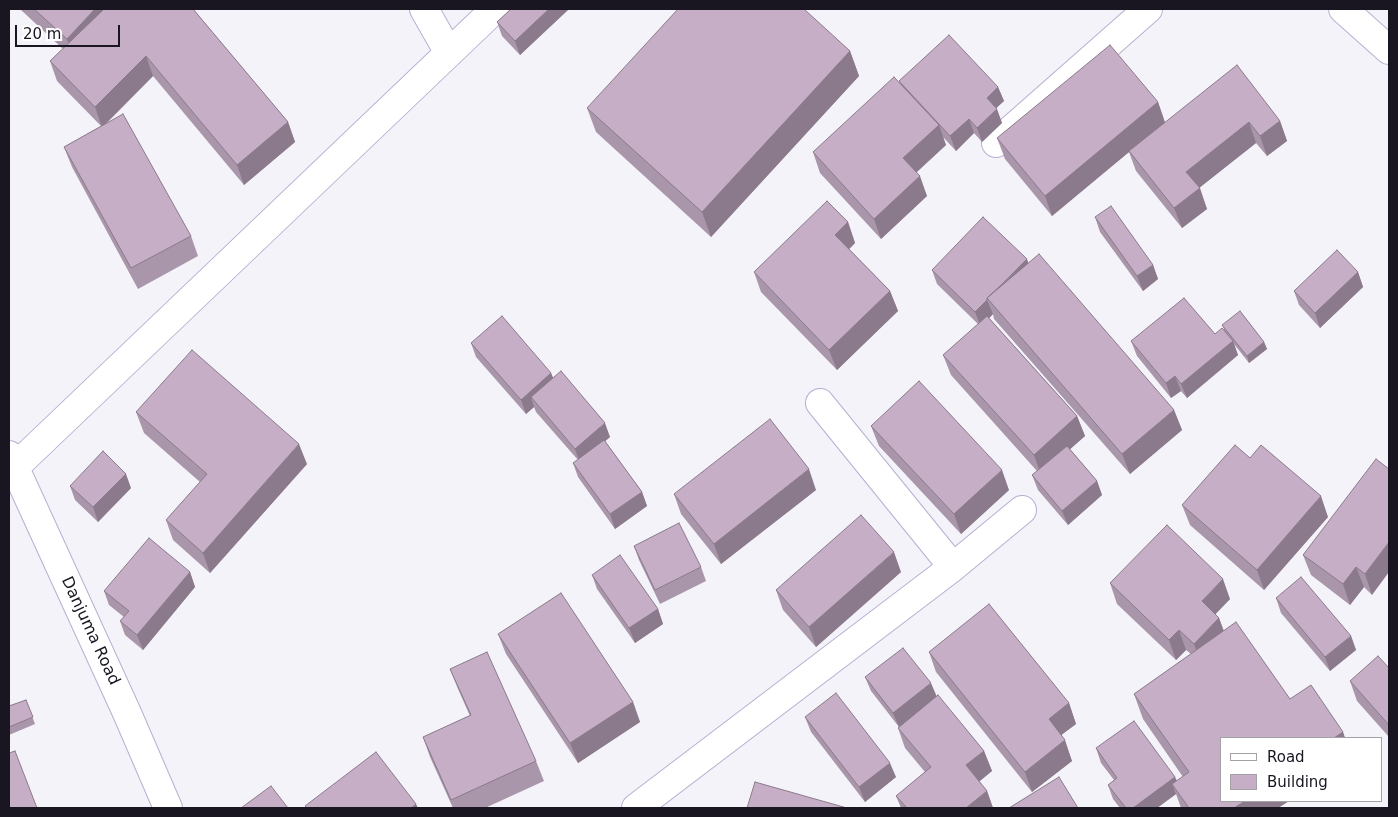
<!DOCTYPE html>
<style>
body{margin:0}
#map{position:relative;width:1398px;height:817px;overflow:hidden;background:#f4f3fa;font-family:"DejaVu Sans",sans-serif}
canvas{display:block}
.frame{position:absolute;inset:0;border:10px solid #191622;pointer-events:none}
.legend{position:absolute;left:1220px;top:737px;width:162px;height:65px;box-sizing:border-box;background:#fff;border:1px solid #a3a2a7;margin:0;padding:6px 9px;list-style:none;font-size:15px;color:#191622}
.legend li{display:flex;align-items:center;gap:10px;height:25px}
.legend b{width:25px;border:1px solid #a3a2a7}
.scale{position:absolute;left:15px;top:25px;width:105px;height:22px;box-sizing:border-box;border:2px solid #191622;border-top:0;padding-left:6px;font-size:15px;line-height:18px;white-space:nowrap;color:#191622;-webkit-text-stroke:4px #fff;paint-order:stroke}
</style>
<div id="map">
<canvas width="1398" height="817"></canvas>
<div class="frame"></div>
<ul class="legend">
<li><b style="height:6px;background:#fff"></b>Road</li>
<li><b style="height:14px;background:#c6aec6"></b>Building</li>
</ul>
<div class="scale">20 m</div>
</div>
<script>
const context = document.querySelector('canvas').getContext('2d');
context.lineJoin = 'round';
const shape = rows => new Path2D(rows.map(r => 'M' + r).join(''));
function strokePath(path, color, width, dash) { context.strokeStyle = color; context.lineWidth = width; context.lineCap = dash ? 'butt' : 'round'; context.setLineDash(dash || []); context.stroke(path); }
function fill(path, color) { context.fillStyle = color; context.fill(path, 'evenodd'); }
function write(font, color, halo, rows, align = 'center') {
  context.font = font + ' "DejaVu Sans",sans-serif'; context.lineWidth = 4; context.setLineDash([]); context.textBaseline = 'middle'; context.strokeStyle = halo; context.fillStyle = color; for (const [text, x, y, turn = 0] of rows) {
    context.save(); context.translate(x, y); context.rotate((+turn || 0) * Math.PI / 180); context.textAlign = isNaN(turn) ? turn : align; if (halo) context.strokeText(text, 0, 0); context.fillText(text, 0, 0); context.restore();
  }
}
const minor = shape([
 [424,9,449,53],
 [1343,9,1389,50],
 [996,143,1148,9],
 [820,403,953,567],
 [9,455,127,713,168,808],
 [14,468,495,9],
 [636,808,953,567,1022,510]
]);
const wall = shape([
 [20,9,193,9,288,122,295,142,244,185,153,76,106,124,191,236,198,256,138,289,72,167,64,147,101,126,57,81,50,61,63,49,21,10],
 [511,9,569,9,520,55,502,36,497,22],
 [850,51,859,76,711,237,596,132,587,108],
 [899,83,998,87,1004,101,996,108,1002,123,982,142,974,133,956,151,943,137,946,145,916,173,927,196,881,239,820,173,813,152],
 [1158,102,1165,122,1280,121,1287,141,1267,156,1256,143,1199,188,1207,209,1182,228,1136,171,1129,152,1052,216,1005,159,997,138],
 [1095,217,1153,265,1158,279,1143,291,1100,232],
 [848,222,855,243,849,249,890,291,898,311,837,370,761,292,754,272],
 [1028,263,1174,410,1182,430,1130,474,994,319,993,314,989,318,1077,416,1085,436,1070,449,1097,481,1102,495,1068,525,1038,490,1032,475,1037,471,951,375,943,355,978,324,937,284,932,270],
 [1358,272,1363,287,1320,328,1299,305,1294,291],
 [1222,325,1264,342,1267,349,1249,363,1234,344,1238,355,1187,398,1181,391,1171,398,1137,356,1131,341,1215,334,1224,329],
 [471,343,551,373,553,378,610,437,605,441,642,492,647,506,615,529,578,477,573,463,578,460,536,412,534,407,526,414,476,357],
 [136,412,307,464,210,573,173,540,166,520,200,482,144,433],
 [871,426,1009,490,961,534,879,446],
 [1250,458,1328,517,1264,590,1190,525,1182,505],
 [1389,469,1372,595,1364,587,1350,605,1311,575,1303,555],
 [70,486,131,488,98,522,75,500],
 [816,490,721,564,681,514,674,494],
 [634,546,701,567,706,581,660,604,639,560],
 [190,572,195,587,143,650,125,635,120,621,124,617,109,605,104,591],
 [901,572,816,647,783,610,776,590],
 [592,575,658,609,663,624,635,643,597,589],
 [1110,583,1230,599,1215,614,1219,618,1224,631,1290,699,1343,732,1345,738,1222,738,1222,801,1289,801,1278,808,1181,808,1176,794,1157,808,1120,808,1113,799,1108,785,1114,780,1101,763,1096,748,1175,777,1177,781,1183,777,1143,719,1134,694,1191,654,1186,650,1176,660,1117,604],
 [1276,598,1351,636,1356,650,1330,671,1281,613],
 [498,634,633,702,640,722,578,763,506,654],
 [929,652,1069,703,1076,724,1061,735,1072,761,1032,792,936,672],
 [1389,667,1389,737,1357,701,1350,681],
 [450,669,536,761,544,781,485,808,453,808,430,757,423,737,470,716,458,689],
 [865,677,936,696,984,751,992,771,979,781,987,791,993,808,901,808,896,796,925,772,905,748,898,728,899,727,871,691],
 [26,700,35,724,9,735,9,706],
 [805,717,896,777,865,802,811,732]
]);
const shadedWall = shape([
 [95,9,121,9,74,59,67,39],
 [549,9,569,9,520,55,515,41],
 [850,51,859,76,711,237,702,212],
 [146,56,153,76,102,127,95,107],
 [998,87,1004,101,992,112,987,98],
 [1158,102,1165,123,1129,151,1129,152,1052,216,1045,196],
 [997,109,1002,123,982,142,977,128],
 [969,119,974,133,956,151,950,136],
 [1280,121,1287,141,1267,156,1260,136],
 [288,122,295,142,244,185,237,165],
 [1249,122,1256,143,1194,192,1186,172],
 [939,125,946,145,910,178,903,158],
 [920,176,927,196,881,239,874,219],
 [1200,188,1207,209,1182,228,1174,208],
 [848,222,855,243,843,255,835,235],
 [1027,259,1032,273,988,300],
 [1153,265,1158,279,1143,291,1137,276],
 [1358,272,1363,287,1320,328,1315,313],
 [890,291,898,311,837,370,829,350],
 [987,300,993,314,981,327,975,312],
 [1233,341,1238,355,1187,398,1181,384],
 [1264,342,1267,349,1249,363,1247,356],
 [551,373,557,388,531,397,534,407,526,414,521,400],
 [1175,376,1181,391,1171,398,1166,383],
 [1174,410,1182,430,1130,474,1122,454],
 [1077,416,1085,436,1041,475,1034,455],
 [605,423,610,437,580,463,575,449],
 [299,444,307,464,210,573,203,553],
 [809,469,816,490,721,564,714,544],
 [1002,470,1009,490,961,534,954,514],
 [126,474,131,488,98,522,93,507],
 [1097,481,1102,495,1068,525,1062,511],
 [642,492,647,506,615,529,610,514],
 [1321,496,1328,517,1264,590,1257,570],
 [1389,542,1389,572,1372,595,1365,574],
 [894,552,901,572,816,647,809,627],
 [1356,567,1364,587,1350,605,1343,584],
 [190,572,195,587,143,650,137,635],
 [1223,579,1230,599,1209,621,1202,601],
 [658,609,663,624,635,643,629,628],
 [1219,618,1226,638,1201,664,1194,644],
 [1179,630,1186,650,1176,660,1169,640],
 [1351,636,1356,650,1330,671,1325,657],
 [931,683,937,697,899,727,893,713],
 [633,702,640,722,578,763,570,743],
 [1069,703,1076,724,1056,739,1049,719],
 [1343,732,1345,738,1334,738],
 [1065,740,1072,761,1032,792,1025,772],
 [984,751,992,771,974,786,966,765],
 [890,763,896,777,865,802,859,787],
 [1175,777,1180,791,1172,784,1176,794,1157,808,1133,808],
 [987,791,993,808,966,808],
 [1245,801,1289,801,1278,808,1234,808],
 [416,804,418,808,411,808]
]);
const building = shape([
 [34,9,95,9,67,39,34,9],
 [104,9,193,9,288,122,237,165,146,56,95,107,50,61,104,9],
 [511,9,549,9,515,41,497,22,511,9],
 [678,9,804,9,850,51,702,212,587,108,678,9],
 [949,35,998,87,987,98,997,109,977,128,969,119,950,136,899,81,949,35],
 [1110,45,1158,102,1045,196,997,138,1110,45],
 [1237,65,1280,121,1260,136,1249,122,1186,172,1200,188,1174,208,1129,151,1237,65],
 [894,77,939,125,903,158,920,176,874,219,813,152,894,77],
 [123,114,191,236,131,268,64,147,123,114],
 [827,201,848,222,835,235,890,291,829,350,754,272,827,201],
 [1111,206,1153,265,1137,276,1095,217,1111,206],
 [983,217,1027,259,1000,286,987,298,987,300,975,312,932,270,983,217],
 [1337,250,1358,272,1315,313,1294,291,1337,250],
 [1039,254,1174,410,1122,454,987,298,1039,254],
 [1184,298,1215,334,1222,328,1233,341,1181,384,1175,376,1166,383,1131,341,1184,298],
 [1240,311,1264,342,1247,356,1222,325,1240,311],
 [502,316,551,373,521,400,471,343,502,316],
 [987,316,1077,416,1034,455,943,355,987,316],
 [192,350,299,444,203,553,166,520,207,474,136,412,192,350],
 [561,371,605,423,575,449,531,397,561,371],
 [919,381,1002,470,954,514,871,426,919,381],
 [770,419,809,469,714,544,674,494,770,419],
 [604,440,642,492,610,514,573,463,604,440],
 [1235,445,1250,458,1261,445,1321,496,1257,570,1182,505,1235,445],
 [1067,446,1097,481,1062,511,1032,475,1067,446],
 [103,451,126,474,93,507,70,486,103,451],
 [1376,459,1389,469,1389,542,1365,574,1356,567,1343,584,1303,555,1376,459],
 [861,515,894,552,809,627,776,590,861,515],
 [679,523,701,567,655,590,634,546,679,523],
 [1167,525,1223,579,1202,601,1219,618,1194,644,1179,630,1169,640,1110,583,1167,525],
 [149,538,190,572,137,635,120,621,129,611,104,591,149,538],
 [620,555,658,609,629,628,592,575,620,555],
 [1301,577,1351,636,1325,657,1276,598,1301,577],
 [561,593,633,702,570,743,498,634,561,593],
 [989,604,1069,703,1049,719,1065,740,1025,772,929,652,989,604],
 [1236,622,1290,699,1311,685,1343,732,1334,738,1222,738,1222,801,1245,801,1234,808,1189,808,1172,784,1189,772,1134,694,1236,622],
 [903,648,931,683,893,713,865,677,903,648],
 [487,652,536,761,451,800,423,737,471,715,450,669,487,652],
 [1378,656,1389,668,1389,667,1389,725,1350,681,1378,656],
 [836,693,890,763,859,787,805,717,836,693],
 [938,695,984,751,966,765,987,791,966,808,907,808,896,796,931,767,898,728,938,695],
 [26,700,33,717,9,727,9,706,26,700],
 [1134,721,1175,777,1133,808,1126,808,1108,785,1117,778,1096,748,1134,721],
 [15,751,37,808,9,808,9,753,15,751],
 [376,752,416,804,411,808,307,808,305,806,376,752],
 [1059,777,1078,808,1009,808,1059,777],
 [755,782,847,808,747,808,755,782],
 [271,786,288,808,241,808,271,786]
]);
const streetNames = [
 ["Danjuma Road",90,631,65]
];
strokePath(minor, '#b6b0d1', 30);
strokePath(minor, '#fff', 28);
fill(wall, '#aa96aa');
fill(shadedWall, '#8b7a8b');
fill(building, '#c6aec6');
strokePath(building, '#8b7a8b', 1);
write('16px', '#191622', '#fff', streetNames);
</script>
